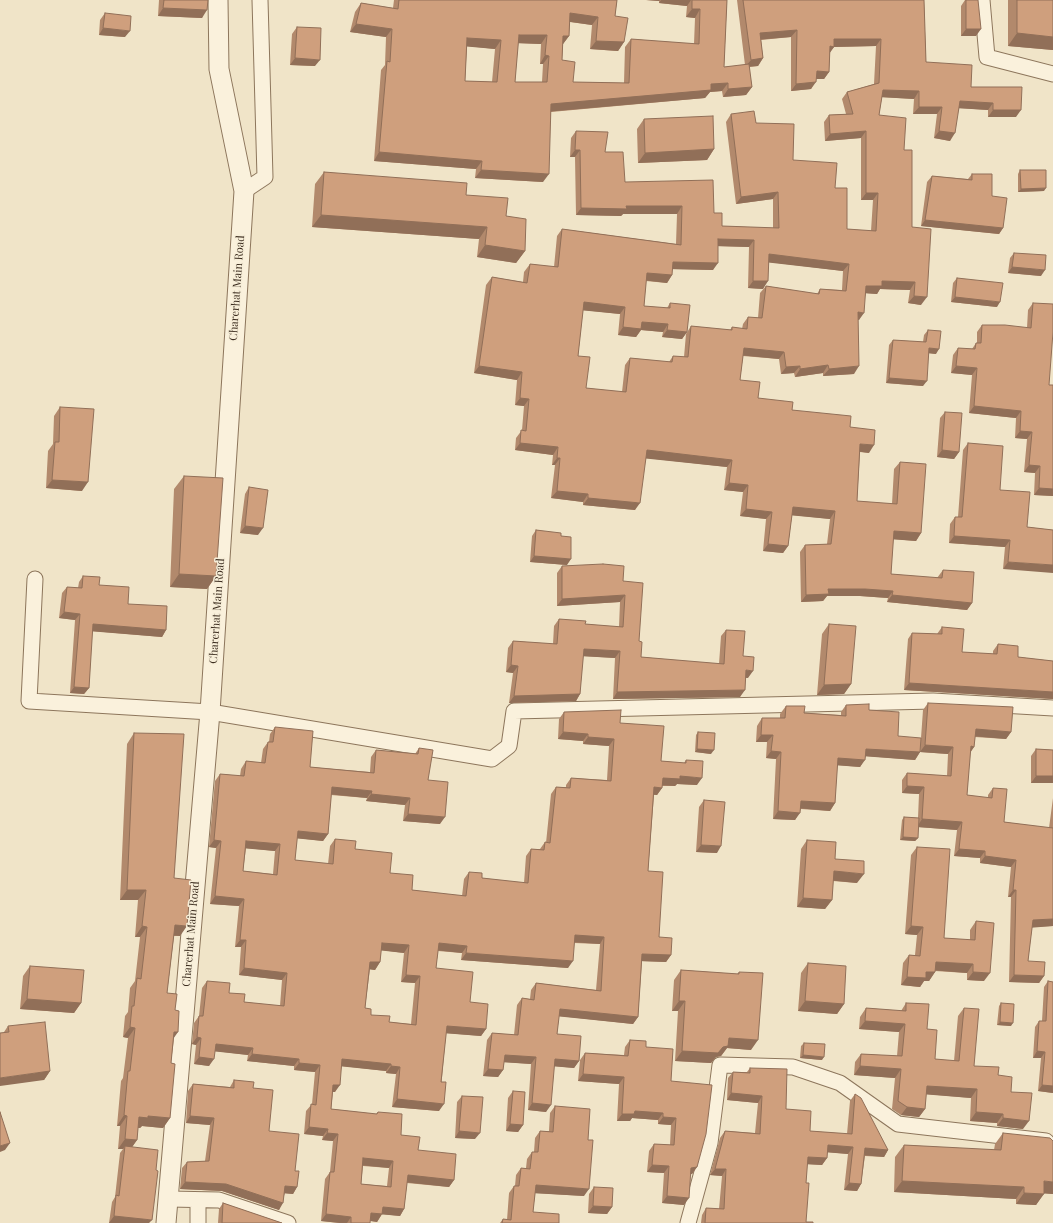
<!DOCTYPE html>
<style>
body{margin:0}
canvas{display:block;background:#f0e4c8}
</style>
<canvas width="1053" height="1223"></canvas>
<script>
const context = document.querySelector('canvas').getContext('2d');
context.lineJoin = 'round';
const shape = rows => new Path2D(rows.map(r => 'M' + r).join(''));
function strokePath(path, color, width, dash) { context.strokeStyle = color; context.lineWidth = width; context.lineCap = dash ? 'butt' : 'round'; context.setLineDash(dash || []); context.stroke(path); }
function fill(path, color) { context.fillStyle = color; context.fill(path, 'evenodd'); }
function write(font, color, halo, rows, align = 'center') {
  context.font = font + ' "Playfair Display",serif'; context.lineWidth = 3; context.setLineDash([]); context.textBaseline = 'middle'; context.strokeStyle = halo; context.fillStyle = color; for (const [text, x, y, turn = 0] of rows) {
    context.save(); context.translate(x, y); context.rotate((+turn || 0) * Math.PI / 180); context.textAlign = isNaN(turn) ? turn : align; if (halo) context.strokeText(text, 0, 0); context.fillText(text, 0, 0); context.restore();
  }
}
const minor = shape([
 [982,0,987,57,1053,74],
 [244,191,265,177,260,0],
 [35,579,29,701,210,712,492,759,509,746,514,711,933,701,1053,708],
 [169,1199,219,1200,288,1223],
 [198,1200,198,1223],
 [688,1223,710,1143,720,1065,793,1067,840,1083,898,1124,1046,1141,1053,1149]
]);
const tertiary = shape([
 [166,1223,210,712,244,191,219,69,218,0]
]);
const wall = shape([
 [159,0,208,0,202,18,158,16],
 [394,0,617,0,615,16,624,42,618,51,590,49,592,25,570,22,569,36,563,44,562,60,573,82,624,83,625,47,631,39,694,44,695,18,686,17,687,6,659,3,659,1,646,0,727,0,724,67,745,65,737,0,924,0,926,62,971,87,1016,117,988,117,988,110,959,108,950,141,934,138,937,114,913,114,914,99,882,97,879,115,904,150,912,227,921,305,908,303,910,290,880,289,877,294,866,293,859,320,858,320,854,374,823,376,823,373,795,377,794,373,781,374,779,359,743,356,740,380,758,398,792,410,850,427,869,453,860,452,857,501,892,504,894,469,900,462,921,533,916,541,893,539,891,574,937,578,943,570,972,603,967,610,887,602,888,598,860,596,827,596,823,601,801,602,800,552,805,545,827,544,830,519,792,515,788,546,783,553,763,551,766,519,740,516,743,492,724,490,727,467,646,458,635,510,583,505,583,502,551,498,555,465,552,465,553,455,515,450,516,438,522,430,524,406,515,405,517,380,474,373,486,285,492,277,523,282,524,272,530,264,554,267,557,236,562,229,676,244,677,214,623,214,621,216,576,215,575,157,570,157,571,138,576,131,605,152,625,182,714,213,722,226,773,228,773,199,736,204,726,122,731,114,756,123,793,160,835,188,847,229,871,231,873,200,861,200,861,138,825,141,824,122,829,115,846,114,842,99,847,92,874,84,876,46,834,47,830,52,829,72,824,79,816,79,811,89,791,91,791,37,761,40,763,58,758,66,749,67,752,87,746,95,723,97,722,91,710,92,705,98,551,112,543,182,475,178,476,169,374,161,381,70,385,65,386,37,350,32,355,12,361,3,393,8],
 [518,43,541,44,540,64,543,64,542,82,515,82],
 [467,46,495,49,492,82,465,81],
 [718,246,749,247,748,288,763,289,769,262,843,271,842,290,820,289,817,294,766,286,760,293,758,318,748,317,743,324,742,329,732,327,730,330,691,326,686,334,684,357,673,356,669,362,630,358,625,365,622,392,586,388,578,356,583,310,620,314,618,335,636,337,641,330,663,332,662,337,682,339,687,332,670,303,667,308,644,306,646,281,667,283,672,275,672,269,713,270],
 [965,0,978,0,976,36,961,36,961,6],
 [1008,0,1053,0,1053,50,1008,46],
 [105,13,125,37,99,35,100,20],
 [297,27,315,66,290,65,292,34],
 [644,119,714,149,707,160,638,163,637,129],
 [1020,170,1044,191,1018,192,1018,174],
 [324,172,466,195,506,216,525,251,516,263,477,257,479,239,312,227,315,184],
 [972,174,1003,228,999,234,921,226,927,182,932,176,968,179],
 [1014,253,1041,276,1008,273,1010,258],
 [957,278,997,307,951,302,953,283],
 [1033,303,1049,385,1053,496,1034,495,1035,473,1024,472,1027,439,1015,438,1016,418,969,413,972,375,951,373,953,355,958,348,972,349,976,343,977,343,977,332,982,325,1027,328,1028,310],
 [928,330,936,354,929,353,923,386,886,383,889,345,893,340,923,342,924,335],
 [60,407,82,491,46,488,48,451,53,444,54,416],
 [945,412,959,452,954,459,937,457,940,418],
 [968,443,1000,490,1027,527,1053,530,1003,569,1005,547,949,543,950,524,955,517,958,517,963,450],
 [184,476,216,576,207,589,170,587,174,489],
 [249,487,258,535,240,533,245,494],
 [536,530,561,536,567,565,530,562,532,536],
 [562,566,623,581,639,641,641,657,719,664,721,636,726,630,743,656,748,678,746,678,740,697,613,699,615,658,583,656,580,694,576,701,509,703,513,673,506,672,508,648,513,641,553,644,554,626,559,619,585,624,619,627,620,602,557,606,557,573],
 [83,576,99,585,166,630,162,637,92,631,89,688,84,694,70,693,75,620,59,618,62,593,67,587,78,588,79,582],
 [829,624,851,684,844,694,817,695,822,634],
 [942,627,962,652,993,654,993,651,998,644,1018,657,1053,661,1053,699,904,690,908,639,912,633,937,634],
 [928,703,1011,732,1006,739,975,737,974,747,970,753,967,795,988,798,988,795,993,788,1004,822,1049,828,1053,798,1053,926,1032,927,1028,961,1044,976,1039,983,1009,982,1011,897,1008,897,1011,867,980,863,980,858,954,856,957,830,918,827,918,838,915,841,900,840,902,820,904,817,918,818,919,794,902,793,902,780,907,773,947,776,948,754,920,752,923,710],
 [846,705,869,710,898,736,920,752,915,760,866,756,860,767,837,765,835,803,830,811,801,809,795,820,773,819,776,759,766,758,767,742,756,742,757,726,762,718,780,718,780,714,786,706,804,713,841,715,841,712],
 [564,712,620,723,661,761,684,763,686,760,697,785,677,784,675,786,662,786,662,788,657,795,654,795,648,871,659,937,671,955,666,962,642,961,638,1017,633,1024,559,1016,557,1034,579,1061,574,1068,554,1066,546,1112,528,1110,531,1064,504,1062,503,1070,498,1077,483,1076,487,1040,492,1033,514,1035,517,1005,522,998,530,999,531,990,536,983,596,990,600,944,574,943,568,968,461,960,462,953,438,951,436,968,470,1002,486,1029,481,1036,446,1033,439,1111,392,1107,396,1074,386,1073,386,1071,342,1066,335,1092,333,1092,331,1109,376,1114,378,1112,401,1135,418,1150,454,1180,449,1187,407,1183,404,1209,400,1216,382,1214,377,1222,370,1221,370,1223,340,1223,321,1221,325,1179,330,1172,333,1141,322,1140,323,1136,304,1134,306,1111,312,1104,315,1072,294,1070,294,1066,247,1061,248,1055,215,1051,209,1066,194,1064,196,1045,192,1044,194,1023,199,1016,202,988,207,981,229,993,244,1002,280,1006,282,980,239,975,241,947,235,947,239,906,210,904,216,848,209,847,215,781,220,774,240,776,241,769,246,761,261,763,263,749,268,742,269,742,270,734,275,727,310,767,370,772,371,757,376,750,415,754,419,748,428,780,440,824,403,821,405,805,366,801,367,798,331,795,328,834,323,841,297,838,295,860,328,864,330,846,335,839,355,849,390,873,412,890,462,896,464,879,469,872,482,878,524,883,526,856,531,849,540,849,545,842,546,843,551,794,556,787,566,787,566,785,571,778,607,780,609,746,583,744,583,741,558,739,559,719],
 [246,848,275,851,273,874,243,871],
 [381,950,404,953,401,982,415,983,411,1024,389,1022,371,1015,365,1008,370,969,375,970,380,962],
 [363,1166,389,1168,387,1186,361,1184],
 [698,732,711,754,695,752,696,735],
 [134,733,174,878,180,936,174,936,167,993,175,1010,174,1038,171,1063,170,1118,163,1128,142,1126,140,1128,138,1128,137,1140,132,1147,149,1223,109,1223,112,1202,115,1197,120,1153,123,1149,118,1149,120,1126,117,1126,121,1081,123,1078,128,1038,123,1037,125,1016,128,1012,130,988,135,981,140,937,135,937,138,900,120,900,127,744],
 [1036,749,1053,750,1053,783,1031,783,1031,756],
 [704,800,717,853,696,852,699,807],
 [807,840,835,859,857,883,833,881,832,900,825,909,797,907,801,849],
 [917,847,944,938,970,940,970,930,976,921,984,981,967,980,967,973,935,971,935,972,929,981,924,981,920,987,901,985,903,963,909,955,915,955,917,935,905,934,911,855],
 [808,963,844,1004,837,1014,798,1011,801,973],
 [30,966,81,1003,74,1013,20,1009,23,976],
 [681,970,737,974,739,972,751,1050,727,1048,721,1056,716,1057,711,1063,675,1061,678,1011,672,1011,674,980],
 [1048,981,1053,982,1053,1093,1038,1091,1041,1058,1033,1058,1035,1027,1039,1021,1042,1021,1044,987],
 [906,1003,927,1029,935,1059,954,1061,958,1016,964,1008,974,1066,998,1075,1011,1092,1023,1129,997,1126,997,1123,970,1121,971,1098,926,1094,925,1109,919,1117,901,1115,892,1109,895,1078,854,1075,855,1062,861,1054,897,1056,899,1032,859,1029,860,1017,866,1008,901,1011],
 [1001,1003,1011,1026,997,1025,999,1006],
 [8,1026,50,1071,44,1080,4,1032],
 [630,1040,646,1047,671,1081,697,1167,692,1174,690,1174,684,1205,662,1203,664,1173,647,1172,649,1151,654,1144,670,1145,671,1125,658,1124,658,1120,632,1118,630,1121,617,1121,619,1084,578,1081,580,1060,585,1053,624,1055,625,1047],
 [804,1043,822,1060,800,1058,801,1046],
 [750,1068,786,1109,810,1131,847,1134,850,1101,855,1094,888,1150,884,1157,865,1156,861,1184,857,1191,844,1190,848,1154,827,1152,827,1158,822,1165,807,1164,806,1183,806,1222,813,1223,701,1223,702,1215,706,1208,719,1209,722,1176,710,1175,720,1138,725,1131,755,1133,758,1103,727,1100,728,1078,733,1072,747,1072],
 [234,1080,253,1088,269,1131,295,1171,297,1187,293,1194,285,1193,279,1210,222,1191,180,1189,182,1168,187,1162,205,1161,210,1125,186,1123,188,1091,193,1084,230,1087],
 [513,1091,523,1125,518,1132,506,1131,508,1098],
 [462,1096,475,1139,455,1138,457,1102],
 [555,1106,584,1196,535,1193,533,1212,559,1223,500,1223,503,1219,507,1220,509,1193,514,1186,515,1186,516,1175,521,1168,526,1168,527,1159,532,1152,534,1152,535,1138,540,1131,549,1131,550,1113],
 [1003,1133,1053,1194,1044,1193,1036,1205,1016,1204,1016,1199,894,1192,895,1157,904,1145,994,1150,995,1144],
 [594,1187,612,1207,607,1214,588,1213,589,1194],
 [223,1203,282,1223,218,1223,219,1209]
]);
const shadedWall = shape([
 [646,0,660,0,659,1],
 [661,0,691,0,687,6,659,3],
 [163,8,207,10,202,18,158,16],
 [692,9,700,9,695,18,686,17],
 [570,13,598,17,592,25,564,21],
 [356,24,392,29,386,37,350,32],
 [103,28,130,31,125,37,99,35],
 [966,29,981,29,976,36,961,36],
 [797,30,791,37,755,40,760,33],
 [1017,33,1053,37,1053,50,1008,46],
 [519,35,547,35,541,44,513,43],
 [563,36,569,36,563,44],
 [467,38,501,40,495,49,461,46],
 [834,39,881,39,876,46,834,47,829,54,825,54],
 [596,41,624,42,618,51,590,49],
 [545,55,549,56,543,64,540,64],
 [295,58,320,60,315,66,290,65],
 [763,58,758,66,745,67,751,60],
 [817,71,829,72,824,79,812,79],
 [816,82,811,89,791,91,796,84],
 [728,83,722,91,710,92,705,98,545,112,551,104,711,84],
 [752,87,746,95,723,97,728,89],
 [883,90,919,91,914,99,878,97],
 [960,101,993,103,988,110,955,108],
 [919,107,942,107,937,114,913,114],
 [993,110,1021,110,1016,117,988,117],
 [866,131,861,138,825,141,830,134],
 [939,131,955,133,950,141,934,138],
 [714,149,707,160,638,163,645,153],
 [575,150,580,150,575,157,570,157],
 [379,152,482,161,476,169,374,161],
 [481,170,549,174,543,182,475,178],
 [1046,188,1044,191,1018,192,1021,189],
 [778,192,773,199,736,204,741,197],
 [866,193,878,193,873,200,861,200],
 [626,206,682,206,677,214,623,214,621,216,576,215,581,208],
 [321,215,487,227,479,239,312,227],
 [925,220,1003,228,999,234,921,226],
 [718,239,754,240,749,247,713,246],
 [485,245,525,251,516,263,477,257],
 [769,254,849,264,843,271,764,262],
 [673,262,718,263,713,270,668,269],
 [1012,267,1045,270,1041,276,1008,273],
 [647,273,672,275,667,283,642,280],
 [753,281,768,281,763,289,748,288],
 [882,281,915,282,910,290,880,289,877,294,861,293,866,286],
 [914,296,927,297,921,305,908,303],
 [955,297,1000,302,997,307,951,302],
 [584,302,625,307,620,314,579,310],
 [858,312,864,313,859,320,853,320],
 [642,322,668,324,663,332,641,330,636,337,618,335,623,327],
 [667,330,687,332,682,339,662,337],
 [744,348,784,352,779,359,738,355],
 [929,348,939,349,936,354,926,353],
 [828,365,823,373,795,377,800,369],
 [479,366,522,372,517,380,474,373],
 [800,366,794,373,781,374,786,367],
 [859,366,854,374,823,376,829,369],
 [956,366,977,368,972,375,951,373],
 [889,378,927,381,923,386,886,383],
 [520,398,529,399,524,406,515,405],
 [974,406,1021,411,1016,418,969,413],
 [1020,431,1032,432,1027,439,1015,438],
 [520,443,558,447,553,455,515,450],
 [860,444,874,445,869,453,855,451],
 [647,450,732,460,727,467,641,458],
 [942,450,959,452,954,459,937,457],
 [557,458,560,458,555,465,552,465],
 [1029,465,1040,466,1035,473,1024,472],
 [52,480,88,482,82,491,46,488],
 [729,483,748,485,743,492,724,490],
 [1039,488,1053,489,1053,496,1034,495],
 [557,491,588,494,583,502,551,498],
 [588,498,640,503,635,510,583,505],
 [793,507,835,511,830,519,788,515],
 [746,509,772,512,766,519,740,516],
 [245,526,263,528,258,535,240,533],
 [894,531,921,533,916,541,889,539],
 [954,536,1010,540,1005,547,949,543],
 [768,544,788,546,783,553,763,551],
 [534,556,571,559,567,565,530,562],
 [1008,562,1053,565,1053,573,1003,569],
 [179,574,216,576,207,589,170,587],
 [828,589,865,589,893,591,888,598,860,596,827,596,823,601,801,602,806,595],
 [625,595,620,602,557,606,562,599],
 [892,595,972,603,967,610,887,602],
 [64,612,80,614,75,620,59,618],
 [93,624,166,630,162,637,88,631],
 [584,649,620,651,615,658,579,656],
 [511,665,518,666,513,673,506,672],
 [746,670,753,671,748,678,741,677],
 [909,683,1053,692,1053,699,904,690],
 [851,684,844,694,817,695,824,685],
 [74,687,89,688,84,694,70,693],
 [745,690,740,697,613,699,617,692],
 [580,694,576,701,509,703,514,696],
 [976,729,1011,732,1006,739,971,736],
 [563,732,588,734,583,741,558,739],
 [761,735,773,735,767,742,756,742],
 [588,737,614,739,609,746,583,744],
 [925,745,953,747,948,754,920,752],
 [971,746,974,747,969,754],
 [697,749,714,750,711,754,695,752],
 [866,749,920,752,915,760,861,756],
 [771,751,781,752,776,759,766,758],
 [838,758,865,760,860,767,833,765],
 [680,776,702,778,697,785,677,784,675,786,658,785,663,778],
 [1036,776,1053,776,1053,783,1031,783],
 [907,786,924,787,919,794,902,793],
 [332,787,372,791,367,798,327,794],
 [654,787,662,788,657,795,649,794],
 [371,794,410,798,405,805,366,801],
 [801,801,835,803,830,811,796,808],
 [778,811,800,813,795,820,773,819],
 [408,814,445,817,440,824,403,821],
 [922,819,962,822,957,830,917,827],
 [298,831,328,834,323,841,293,838],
 [903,837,918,838,915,841,900,840],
 [214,840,221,841,216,848,209,847],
 [246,841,280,844,275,851,241,848],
 [701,845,721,846,717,853,696,852],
 [959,849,985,851,980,858,954,856],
 [985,856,1016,860,1011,867,980,863],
 [834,871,864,874,857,883,827,880],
 [127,890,146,890,138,900,120,900],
 [1013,890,1016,890,1011,897,1008,897],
 [215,896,244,899,239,906,210,904],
 [803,898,832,900,825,909,797,907],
 [1053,919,1053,926,1028,928,1033,920],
 [175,925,187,926,180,936,168,935],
 [142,926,147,927,140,937,135,937],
 [911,926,923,927,917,935,905,934],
 [575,935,604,937,600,944,570,942],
 [240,940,246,940,241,947,235,947],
 [382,943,409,945,404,953,377,950],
 [439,943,467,946,462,953,434,950],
 [466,953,573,961,568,968,461,960],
 [642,954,671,955,666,962,637,961],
 [370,962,380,962,375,970,366,969],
 [936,962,973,964,967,973,930,970],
 [244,968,287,973,282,980,239,975],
 [926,972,935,972,929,981,924,981,920,987,901,985,907,977],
 [973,972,990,973,984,981,967,980],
 [406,975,420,976,415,983,401,982],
 [1014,975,1044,976,1039,983,1009,982],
 [27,999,81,1003,74,1013,20,1009],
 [679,1001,685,1001,678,1011,672,1011],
 [805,1001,844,1004,837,1014,798,1011],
 [560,1009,638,1017,633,1024,555,1016],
 [865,1021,905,1024,899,1032,859,1029],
 [1000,1022,1013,1023,1011,1026,997,1025],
 [447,1026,486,1029,481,1036,442,1033],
 [130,1027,135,1028,128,1038,123,1037],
 [174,1032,178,1032,171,1042],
 [197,1037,201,1038,196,1045,192,1044],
 [729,1038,758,1040,751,1050,727,1048,721,1056,716,1057,711,1063,675,1061,682,1051],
 [216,1044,253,1048,248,1055,211,1051],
 [1037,1051,1045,1052,1041,1058,1033,1058],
 [252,1054,299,1059,294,1066,247,1061],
 [505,1055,536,1057,531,1064,500,1062],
 [803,1055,824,1057,822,1060,800,1058],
 [199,1057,214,1059,209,1066,194,1064],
 [342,1059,391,1064,386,1071,338,1066],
 [555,1059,579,1061,574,1068,550,1066],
 [299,1063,320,1065,315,1072,294,1070],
 [391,1066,400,1067,396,1074,386,1073],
 [860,1066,901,1069,895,1078,854,1075],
 [488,1069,503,1070,498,1077,483,1076],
 [50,1071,44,1080,0,1086,0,1078],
 [583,1074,624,1077,619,1084,578,1081],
 [333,1085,340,1085,335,1092,329,1092],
 [1042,1085,1053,1086,1053,1093,1038,1091],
 [927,1086,977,1089,971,1098,921,1094],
 [731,1093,762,1096,758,1103,727,1100],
 [397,1099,444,1104,439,1111,392,1107],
 [532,1103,551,1105,546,1112,528,1110],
 [907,1107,925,1109,919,1117,901,1115],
 [635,1111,663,1113,658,1120,632,1118,630,1121,617,1121,622,1114],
 [976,1112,1003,1114,997,1123,970,1121],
 [124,1115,127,1116,120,1126,117,1126],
 [148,1116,170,1118,163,1128,142,1126,140,1128,132,1127,139,1117],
 [190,1116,214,1118,210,1125,186,1123],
 [663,1117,676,1118,671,1125,658,1124],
 [1003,1118,1029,1121,1023,1129,997,1126],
 [510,1124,523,1125,518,1132,506,1131],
 [309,1127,328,1129,323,1136,304,1134],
 [459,1131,480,1133,475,1139,455,1138],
 [327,1133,338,1134,333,1141,322,1140],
 [125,1139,137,1140,130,1150,125,1146,123,1149,118,1149],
 [10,1143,5,1150,0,1152,0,1146],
 [828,1145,853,1147,848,1154,823,1152],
 [865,1148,888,1150,884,1157,861,1155],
 [808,1157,827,1158,822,1165,803,1164],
 [363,1158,393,1161,389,1168,359,1165],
 [652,1165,669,1166,664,1173,647,1172],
 [697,1167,692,1174,686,1175,691,1168],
 [715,1169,726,1169,722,1176,710,1175],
 [408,1175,454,1180,449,1187,403,1182],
 [902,1181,1024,1187,1016,1199,894,1192],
 [1044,1181,1053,1182,1053,1194,1036,1193],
 [185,1182,226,1184,283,1203,279,1210,222,1191,180,1189],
 [849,1183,861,1184,857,1191,844,1190],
 [536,1185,589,1189,584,1196,531,1193],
 [285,1186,297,1187,293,1194,280,1193],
 [1024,1193,1044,1194,1036,1205,1016,1204],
 [667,1196,689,1198,684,1205,662,1203],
 [593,1206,612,1207,607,1214,588,1213],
 [383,1207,404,1209,400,1216,378,1214],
 [371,1213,382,1214,377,1222,366,1220],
 [326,1214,351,1217,347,1223,340,1223,321,1221],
 [114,1216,152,1220,149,1223,109,1223]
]);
const building = shape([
 [164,0,208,0,207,10,163,8,164,0],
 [399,0,617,0,615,16,628,18,624,42,596,41,598,17,570,13,569,36,563,36,562,60,575,62,573,82,629,83,631,39,699,44,700,9,692,9,692,0,727,0,724,67,749,64,752,87,728,89,728,83,711,84,711,90,551,104,549,174,481,170,482,161,379,152,387,61,390,62,392,29,356,24,361,3,398,9,399,0],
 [519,35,547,35,545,55,549,56,547,82,515,82,519,35],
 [467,38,501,40,497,82,465,81,467,38],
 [743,0,924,0,926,62,972,65,971,87,1022,87,1021,110,993,110,993,103,960,101,955,133,939,131,942,107,919,107,919,91,883,90,879,115,906,118,904,150,912,150,912,227,931,229,927,297,914,296,915,282,882,281,882,286,866,286,864,313,858,312,859,366,829,369,828,365,800,369,800,366,786,367,784,352,744,348,740,380,760,382,758,398,793,402,792,410,851,416,850,427,875,430,874,445,860,444,857,501,897,504,900,462,926,464,921,533,894,531,891,574,942,578,943,570,974,572,972,603,892,595,893,591,865,589,828,589,829,594,806,595,805,545,831,544,835,511,793,507,788,546,768,544,772,512,746,509,748,485,729,483,732,460,647,450,640,503,588,498,588,494,557,491,560,458,557,458,558,447,520,443,521,430,526,431,529,399,520,398,522,372,479,366,492,277,527,283,530,264,558,267,562,229,681,245,682,206,626,206,627,209,581,208,580,150,575,150,576,131,608,132,605,152,623,152,625,182,713,180,714,213,722,213,722,226,779,228,778,192,741,197,731,114,754,111,756,123,794,124,793,160,837,163,835,188,847,188,847,229,876,231,878,193,866,193,866,131,830,134,829,115,853,114,847,92,879,83,881,39,834,39,834,47,830,46,829,72,817,71,816,82,796,84,797,30,760,33,763,58,751,60,743,0],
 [718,239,754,240,753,281,768,281,769,254,849,264,846,291,820,289,819,294,766,286,762,318,748,317,747,329,732,327,732,330,691,326,688,357,673,356,672,362,630,358,626,392,586,388,590,357,578,356,584,302,625,307,623,327,641,329,642,322,668,324,667,330,687,332,690,305,670,303,670,308,644,306,647,273,672,275,673,262,718,263,718,239],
 [966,0,978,0,981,29,966,29,966,0],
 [1017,0,1053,0,1053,37,1017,33,1017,0],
 [105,13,131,16,130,31,103,28,105,13],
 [297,27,321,28,320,60,295,58,297,27],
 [713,116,714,149,645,153,644,119,713,116],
 [1020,170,1046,170,1046,188,1021,189,1020,170],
 [324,172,467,183,466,195,508,198,506,216,526,219,525,251,485,245,487,227,321,215,324,172],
 [972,174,992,174,992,196,1007,198,1003,228,925,220,932,176,972,180,972,174],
 [1014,253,1046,255,1045,270,1012,267,1014,253],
 [957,278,1003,283,1000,302,955,297,957,278],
 [1033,303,1053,304,1053,332,1049,385,1053,385,1053,489,1039,488,1040,466,1029,465,1032,432,1020,431,1021,411,974,406,977,368,956,366,958,348,975,349,976,343,981,343,982,325,1005,325,1031,328,1033,303],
 [928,330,941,331,939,349,929,348,927,381,889,378,893,340,926,342,928,330],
 [60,407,94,409,88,482,52,480,55,442,59,442,60,407],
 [945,412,962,413,959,452,942,450,945,412],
 [968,443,1003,446,1000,490,1030,492,1027,527,1053,530,1053,565,1008,562,1010,540,954,536,955,517,962,517,968,443],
 [184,476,223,478,216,576,179,574,184,476],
 [249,487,268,490,263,528,245,526,249,487],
 [536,530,561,533,561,536,571,537,571,559,534,556,536,530],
 [603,564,624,566,623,581,643,583,639,641,642,642,641,657,724,664,726,630,745,631,743,656,754,657,753,671,746,670,745,690,617,692,620,651,584,649,580,694,514,696,518,666,511,665,513,641,557,644,559,619,586,621,585,624,623,627,625,595,562,599,562,566,603,564],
 [83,576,100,577,99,585,129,587,128,604,167,606,166,630,93,624,89,688,74,687,80,614,64,612,67,587,82,588,83,576],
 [829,624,856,626,851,684,824,685,829,624],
 [942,627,964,629,962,652,997,654,998,644,1018,646,1018,657,1053,661,1053,692,909,683,912,633,942,634,942,627],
 [928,703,1013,707,1011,732,976,729,974,747,971,746,967,795,992,798,993,788,1007,789,1004,822,1053,828,1053,919,1033,920,1028,961,1045,962,1044,976,1014,975,1016,890,1013,890,1016,860,985,856,985,851,959,849,962,822,922,819,924,787,907,786,907,773,951,776,953,747,925,745,928,703],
 [869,704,869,710,899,712,898,736,921,738,920,752,866,749,865,760,838,758,835,803,801,801,800,813,778,811,781,752,771,751,773,735,761,735,762,718,785,718,786,706,805,706,804,713,846,716,846,705,869,704],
 [621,710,620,723,664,726,661,761,686,763,686,760,703,761,702,778,680,776,680,779,663,778,662,788,654,787,648,871,663,872,659,937,672,938,671,955,642,954,638,1017,560,1009,557,1034,581,1036,579,1061,555,1059,551,1105,532,1103,536,1057,505,1055,503,1070,488,1069,492,1033,518,1035,522,998,534,1000,536,983,601,991,604,937,575,935,573,961,466,953,467,946,439,943,436,968,473,972,470,1002,488,1004,486,1029,447,1026,441,1082,446,1082,444,1104,397,1099,400,1067,391,1066,391,1064,342,1059,340,1085,333,1085,331,1109,377,1114,378,1112,402,1114,401,1135,420,1137,418,1150,456,1154,454,1180,408,1175,404,1209,383,1207,382,1214,371,1213,370,1223,351,1223,351,1217,326,1214,330,1172,334,1172,338,1134,327,1133,328,1129,309,1127,311,1104,316,1105,320,1065,299,1063,299,1059,252,1054,253,1048,216,1044,214,1059,199,1057,201,1038,197,1037,199,1016,203,1016,207,981,230,983,229,993,245,994,244,1002,284,1006,287,973,244,968,246,940,240,940,244,899,215,896,221,841,214,840,220,774,244,776,246,761,265,763,268,742,273,742,275,727,313,731,310,767,374,773,376,750,418,754,419,748,433,750,428,780,448,782,445,817,408,814,410,798,371,794,372,791,332,787,328,834,298,831,295,860,333,864,335,839,356,841,355,849,392,853,390,873,413,875,412,890,466,896,469,872,482,873,482,878,528,883,531,849,544,850,545,842,550,843,556,787,570,788,571,778,611,781,614,739,588,737,588,734,563,732,564,712,621,710],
 [246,841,280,844,277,875,243,871,246,841],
 [382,943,409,945,406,975,420,976,416,1025,389,1022,390,1016,371,1015,371,1009,365,1008,370,962,380,962,382,943],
 [363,1158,393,1161,391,1187,361,1184,363,1158],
 [698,732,715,733,714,750,697,749,698,732],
 [134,733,184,734,174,878,191,880,187,926,175,925,167,993,177,994,175,1010,179,1011,178,1032,174,1032,171,1063,175,1064,170,1118,148,1116,148,1118,139,1117,137,1140,125,1139,127,1116,124,1115,128,1071,130,1071,135,1028,130,1027,132,1006,134,1006,137,978,141,979,147,927,142,926,146,890,127,890,134,733],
 [1036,749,1053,750,1053,776,1036,776,1036,749],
 [704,800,725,802,721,846,701,845,704,800],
 [904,817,919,818,918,838,903,837,904,817],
 [807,840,836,842,835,859,864,861,864,874,834,871,832,900,803,898,807,840],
 [917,847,950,849,944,938,975,940,976,921,994,923,990,973,973,972,973,964,936,962,935,972,926,972,926,978,907,977,909,955,920,956,923,927,911,926,917,847],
 [808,963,846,966,844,1004,805,1001,808,963],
 [30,966,84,970,81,1003,27,999,30,966],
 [681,970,739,974,739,972,763,973,758,1040,729,1038,728,1046,723,1047,718,1053,682,1051,685,1001,679,1001,681,970],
 [1048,981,1053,982,1053,1086,1042,1085,1045,1052,1037,1051,1039,1021,1046,1021,1048,981],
 [906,1003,929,1004,927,1029,937,1030,935,1059,959,1061,964,1008,979,1009,974,1066,999,1067,998,1075,1012,1077,1011,1092,1032,1093,1029,1121,1003,1118,1003,1114,976,1112,977,1089,927,1086,925,1109,907,1107,898,1101,901,1069,860,1066,861,1054,902,1056,905,1024,865,1021,866,1008,906,1011,906,1003],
 [1001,1003,1014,1004,1013,1023,1000,1022,1001,1003],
 [45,1022,50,1071,0,1078,0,1033,9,1032,8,1026,45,1022],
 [630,1040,646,1041,646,1047,673,1049,671,1081,712,1085,706,1134,697,1167,691,1168,689,1198,667,1196,669,1166,652,1165,654,1144,674,1145,676,1118,663,1117,663,1113,635,1111,634,1114,622,1114,624,1077,583,1074,585,1053,628,1056,630,1040],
 [804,1043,825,1044,824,1057,803,1055,804,1043],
 [750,1068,787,1069,786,1109,811,1111,810,1131,852,1134,855,1094,861,1098,888,1150,865,1148,861,1184,849,1183,853,1147,828,1145,827,1158,808,1157,806,1183,809,1183,806,1222,813,1222,813,1223,705,1223,706,1208,724,1209,726,1169,715,1169,725,1131,760,1134,762,1096,731,1093,733,1072,750,1073,750,1068],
 [234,1080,254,1082,253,1088,273,1090,269,1131,299,1134,295,1171,299,1171,297,1187,285,1186,283,1203,226,1184,185,1182,187,1162,209,1161,214,1118,190,1116,193,1084,234,1088,234,1080],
 [513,1091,525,1092,523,1125,510,1124,513,1091],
 [462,1096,483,1097,480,1133,459,1131,462,1096],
 [555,1106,590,1109,588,1140,593,1140,589,1189,536,1185,533,1212,559,1214,559,1223,502,1223,503,1219,511,1220,514,1186,519,1186,521,1168,530,1169,532,1152,538,1152,540,1131,553,1132,555,1106],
 [0,1112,10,1143,0,1146,0,1112],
 [1003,1133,1050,1138,1053,1141,1053,1182,1044,1181,1044,1194,1024,1193,1024,1187,902,1181,904,1145,1001,1150,1003,1133],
 [125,1146,158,1150,156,1170,158,1171,152,1220,114,1216,116,1195,119,1196,125,1146],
 [594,1187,613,1188,612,1207,593,1206,594,1187],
 [223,1203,282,1223,222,1223,223,1203]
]);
const streetNames = [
 ["Charerhat Main Road",237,288,-86],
 ["Charerhat Main Road",217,611,-86],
 ["Charerhat Main Road",191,934,-85]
];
strokePath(minor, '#8d765c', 17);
strokePath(tertiary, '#8d765c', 21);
strokePath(minor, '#faf1dc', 15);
strokePath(tertiary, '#faf1dc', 19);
fill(wall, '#b2896c');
fill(shadedWall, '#916f58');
fill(building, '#cf9f7d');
strokePath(building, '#916f58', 1);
write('11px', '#3d2e20', '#f7eed8', streetNames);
</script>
